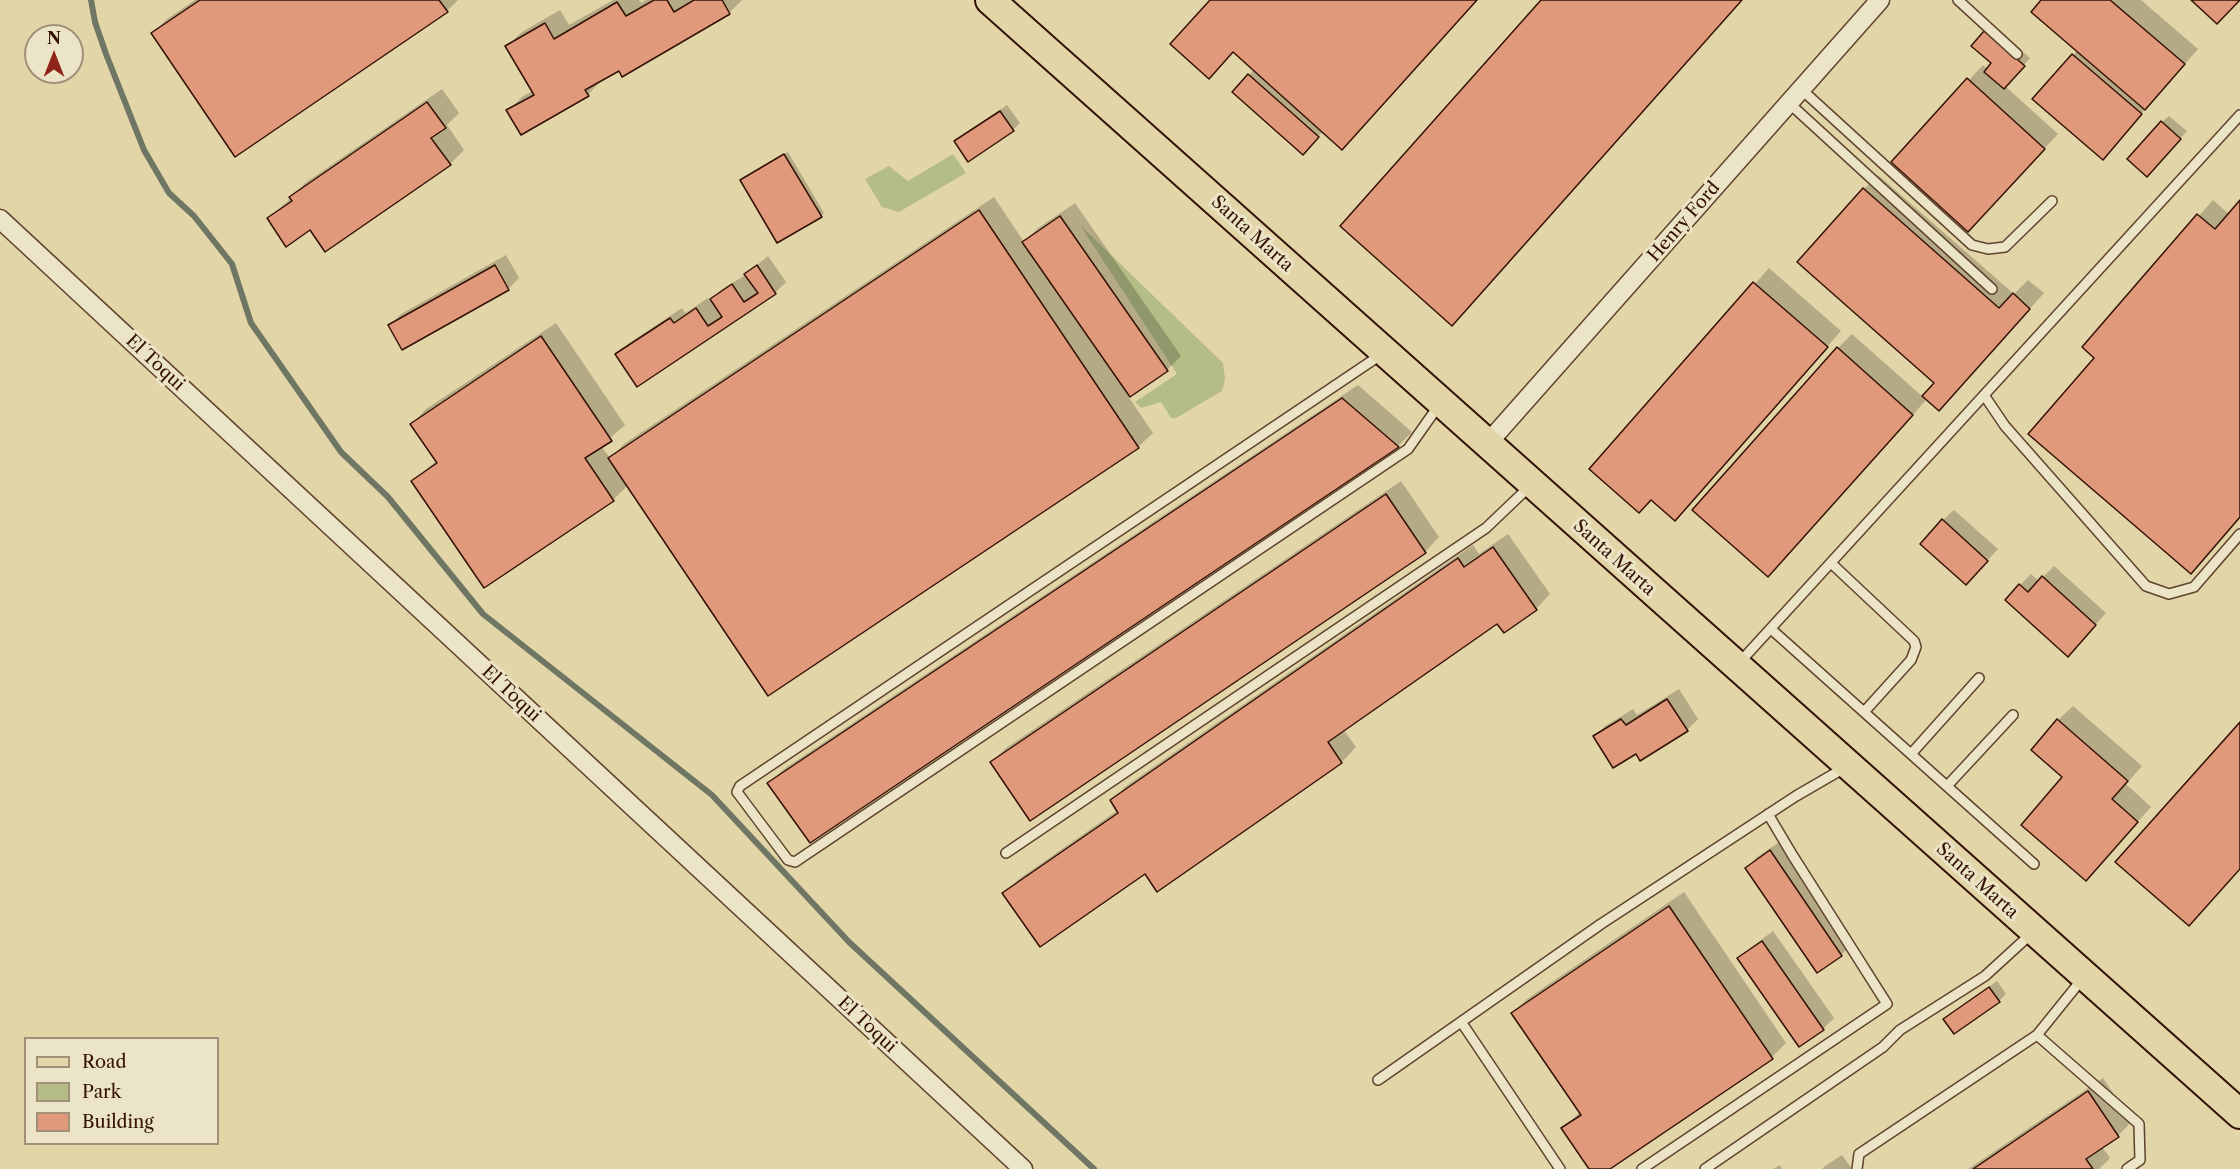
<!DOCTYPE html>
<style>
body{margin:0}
#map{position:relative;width:2240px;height:1169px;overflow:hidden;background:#e2d5a8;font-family:"Libre Caslon Text",serif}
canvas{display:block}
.legend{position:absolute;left:24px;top:1037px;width:195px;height:108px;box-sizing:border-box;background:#ece4c6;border:2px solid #a29079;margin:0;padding:8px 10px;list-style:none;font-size:18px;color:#341205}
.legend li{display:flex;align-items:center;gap:12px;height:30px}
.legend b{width:30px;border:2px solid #a29079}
.north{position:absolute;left:24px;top:24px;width:60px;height:60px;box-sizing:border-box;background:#ece4c6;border:2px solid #a29079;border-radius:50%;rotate:0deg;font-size:16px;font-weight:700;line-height:24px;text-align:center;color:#341205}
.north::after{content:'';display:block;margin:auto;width:21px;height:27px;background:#8f2418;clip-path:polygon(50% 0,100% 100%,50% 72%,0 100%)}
</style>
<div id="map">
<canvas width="2240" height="1169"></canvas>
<ul class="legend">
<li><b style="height:8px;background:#e2d5a8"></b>Road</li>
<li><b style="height:16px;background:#b5bd86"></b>Park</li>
<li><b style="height:16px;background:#e1997b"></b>Building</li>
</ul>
<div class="north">N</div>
</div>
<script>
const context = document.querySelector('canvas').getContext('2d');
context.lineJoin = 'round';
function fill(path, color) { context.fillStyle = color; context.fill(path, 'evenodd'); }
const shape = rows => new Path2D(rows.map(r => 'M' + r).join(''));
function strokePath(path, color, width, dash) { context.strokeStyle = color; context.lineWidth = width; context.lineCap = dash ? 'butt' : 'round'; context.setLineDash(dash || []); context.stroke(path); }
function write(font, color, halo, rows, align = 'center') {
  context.font = font + ' "Libre Caslon Text",serif'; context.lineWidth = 6; context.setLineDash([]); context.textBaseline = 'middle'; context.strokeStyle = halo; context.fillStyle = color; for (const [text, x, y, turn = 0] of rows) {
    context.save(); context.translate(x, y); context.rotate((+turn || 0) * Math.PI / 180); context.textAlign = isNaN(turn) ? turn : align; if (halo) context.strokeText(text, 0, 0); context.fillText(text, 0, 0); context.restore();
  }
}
const green = shape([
 [953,154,966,173,899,212,882,207,865,179,889,166,908,181],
 [1080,225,1223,363,1225,379,1222,391,1176,418,1171,418,1161,402,1141,408,1135,402,1177,374]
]);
const shadow = shape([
 [195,0,458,0,447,11,153,33,167,19],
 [613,0,639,0,641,3,646,0,742,0,729,13,602,79,588,95,508,111,523,96,533,91,507,46,522,32,560,10,569,25],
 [1212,0,1477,0,1342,148,1323,131,1314,142,1249,75,1254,70],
 [2043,0,2141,0,2198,49,2103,157,2073,55,2078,50],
 [1992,25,2030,58,2005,86,2058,134,1982,216,1893,161,1983,65,1988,70,1993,63,1973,45],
 [442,89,459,113,447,125,464,150,450,164,310,228,269,218,291,198,305,183],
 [1007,105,1020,123,1013,130,956,141,963,135],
 [2169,116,2187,131,2154,168,2162,122],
 [788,152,824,213,821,216,745,177],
 [1878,175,2014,294,2028,280,2044,293,1953,395,1927,399,1782,561,1838,348,1852,334,1923,397,1936,382,1864,189],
 [994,197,1024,242,1038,228,1075,203,1181,356,1167,370,1128,396,1153,433,1138,447,628,485,613,500,484,586,413,481,437,460,412,424,426,409,556,323,625,425,601,446,610,458,624,444],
 [2213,200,2230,215,2240,203,2240,517,2205,558,2096,358,2084,347],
 [506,255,519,278,508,289,390,325,401,314],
 [768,256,786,282,775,293,637,385,617,355,628,344,682,308,685,313,708,298,710,301,722,289,744,276],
 [1769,268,1841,331,1689,504,1652,498,1591,469],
 [1358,385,1412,432,1398,446,769,783,784,769],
 [1401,481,1439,537,1425,552,992,762,1006,748],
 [1954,510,1998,549,1977,572,1943,520],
 [1508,534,1550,594,1536,609,1498,622,1343,729,1356,747,1342,762,1158,889,1145,872,1004,893,1019,879,1118,810,1112,800,1126,786,1473,545,1479,554],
 [2054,566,2106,613,2078,644,2020,585,2031,574,2039,581],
 [1679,689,1698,719,1687,730,1636,752,1595,737,1605,726,1633,709,1637,715],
 [2073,706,2142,766,2126,784,2151,807,2086,879,2064,777,2058,720],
 [1781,841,1852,944,1841,955,1817,971,1747,868,1757,857],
 [1684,892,1786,1043,1772,1057,1607,1169,1590,1169,1563,1129,1580,1112,1513,1013,1527,999],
 [1773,931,1834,1018,1823,1029,1739,958,1750,948],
 [1997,981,2006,994,1999,1001,1945,1019],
 [2103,1078,2132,1121,2118,1136,2102,1147,2110,1158,2099,1169,1968,1169],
 [1842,1155,1852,1169,1822,1169,1825,1166],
 [1780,1165,1782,1169,1773,1169]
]);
const stream = shape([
 [91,0,95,22,106,54,144,150,169,193,194,216,232,264,251,323,341,452,388,497,483,614,712,795,849,942,1094,1169]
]);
const building = shape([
 [200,0,439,0,448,12,235,157,151,33,200,0],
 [654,0,667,0,674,12,694,0,722,0,730,14,622,77,619,71,585,90,589,96,521,135,506,110,534,95,505,46,545,23,554,39,617,2,626,16,654,0],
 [1210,0,1477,0,1342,150,1233,52,1209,79,1170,44,1210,0],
 [1541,0,1742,0,1452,326,1340,226,1541,0],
 [2041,0,2110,0,2185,64,2145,110,2031,12,2041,0],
 [2191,0,2240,0,2217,24,2191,0],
 [1984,31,2025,66,2004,89,1984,72,1991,63,1971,46,1984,31],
 [2072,54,2142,114,2103,160,2032,99,2072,54],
 [1248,74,1319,137,1303,155,1232,92,1248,74],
 [1967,78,2045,149,1968,232,1891,162,1967,78],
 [427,102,446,128,431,138,451,165,325,252,310,230,286,247,267,218,292,201,289,197,427,102],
 [1000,111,1014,131,968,162,954,141,1000,111],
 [2161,121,2181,139,2147,177,2127,159,2161,121],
 [784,154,822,217,777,243,740,180,784,154],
 [1863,188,1999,308,2013,293,2030,309,1939,411,1922,396,1934,383,1797,262,1863,188],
 [2240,200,2240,517,2191,574,2028,434,2094,358,2082,347,2197,214,2215,229,2240,200],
 [979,210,1139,448,768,696,608,458,979,210],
 [1060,216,1168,371,1130,397,1022,242,1060,216],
 [495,265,509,290,402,350,388,325,495,265],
 [757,265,776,294,637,387,615,354,670,318,674,323,696,308,708,326,722,317,710,299,732,284,744,302,758,293,744,274,757,265],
 [1753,282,1828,347,1675,521,1651,500,1639,513,1589,469,1753,282],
 [541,336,612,441,585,458,614,501,484,588,411,481,437,463,410,424,541,336],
 [1837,347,1913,415,1768,577,1692,510,1837,347],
 [1342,398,1399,447,810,843,767,783,1342,398],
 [1386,494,1426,553,1030,821,990,762,1386,494],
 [1942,519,1988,561,1966,585,1920,544,1942,519],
 [1493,547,1537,610,1504,633,1497,624,1328,742,1342,763,1157,892,1145,874,1040,947,1002,893,1118,813,1110,800,1458,558,1464,567,1493,547],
 [2042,576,2096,625,2068,657,2005,600,2019,584,2028,592,2042,576],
 [1667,699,1688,731,1640,761,1636,754,1613,768,1593,736,1621,719,1626,725,1667,699],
 [2057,719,2128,781,2112,799,2138,822,2086,881,2021,825,2062,777,2031,750,2057,719],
 [2240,722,2240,869,2189,926,2115,862,2240,722],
 [1770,850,1842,956,1817,973,1745,868,1770,850],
 [1669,906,1773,1059,1610,1169,1589,1169,1561,1128,1581,1115,1511,1013,1669,906],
 [1762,941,1824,1030,1799,1047,1737,958,1762,941],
 [1989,987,2000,1002,1954,1034,1943,1019,1989,987],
 [2088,1091,2119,1137,2086,1159,2093,1169,1973,1169,2088,1091]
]);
const service = shape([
 [1958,0,2017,54],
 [1801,89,1972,245,1988,249,2005,247,2052,201],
 [1789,103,1992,289],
 [1382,354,740,786,737,792,788,860,795,862,1408,449,1439,405],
 [1984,395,2005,426,2146,586,2169,594,2194,587,2240,534],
 [1831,563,1914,641,1916,647,1911,660,1864,712],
 [1771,629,2034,864],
 [1740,662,2240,115],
 [1911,754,1979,678],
 [1947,786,2013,715],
 [1006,853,1486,528,1530,486],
 [1462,1023,1560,1169],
 [2037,1035,2139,1124,2140,1160,2127,1169],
 [1378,1080,1601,924,1796,796,1846,767],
 [1642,1169,1887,1004,1793,856,1768,814],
 [1705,1169,1883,1047,1900,1030,1985,976,2032,933],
 [1857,1169,1859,1154,2037,1035,2083,978]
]);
const minor = shape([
 [0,219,1023,1169],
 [1487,444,1880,0]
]);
const primary = shape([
 [990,0,2240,1114]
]);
const streetNames = [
 ["Henry Ford",1684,222,-49],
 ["Santa Marta",1252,234,42],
 ["El Toqui",155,363,43],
 ["Santa Marta",1614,558,42],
 ["El Toqui",511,694,43],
 ["Santa Marta",1977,881,42],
 ["El Toqui",867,1025,43]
];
fill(green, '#b5bd86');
fill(shadow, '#0003');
strokePath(stream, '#6f7664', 6);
fill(building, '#e1997b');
strokePath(building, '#341205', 1.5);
strokePath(service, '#60432e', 12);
strokePath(minor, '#60432e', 21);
strokePath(primary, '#341205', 32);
strokePath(service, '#ece4c6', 9);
strokePath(minor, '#ece4c6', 18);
strokePath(primary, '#e2d5a8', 28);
write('18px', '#341205', '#ece4c6', streetNames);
</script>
